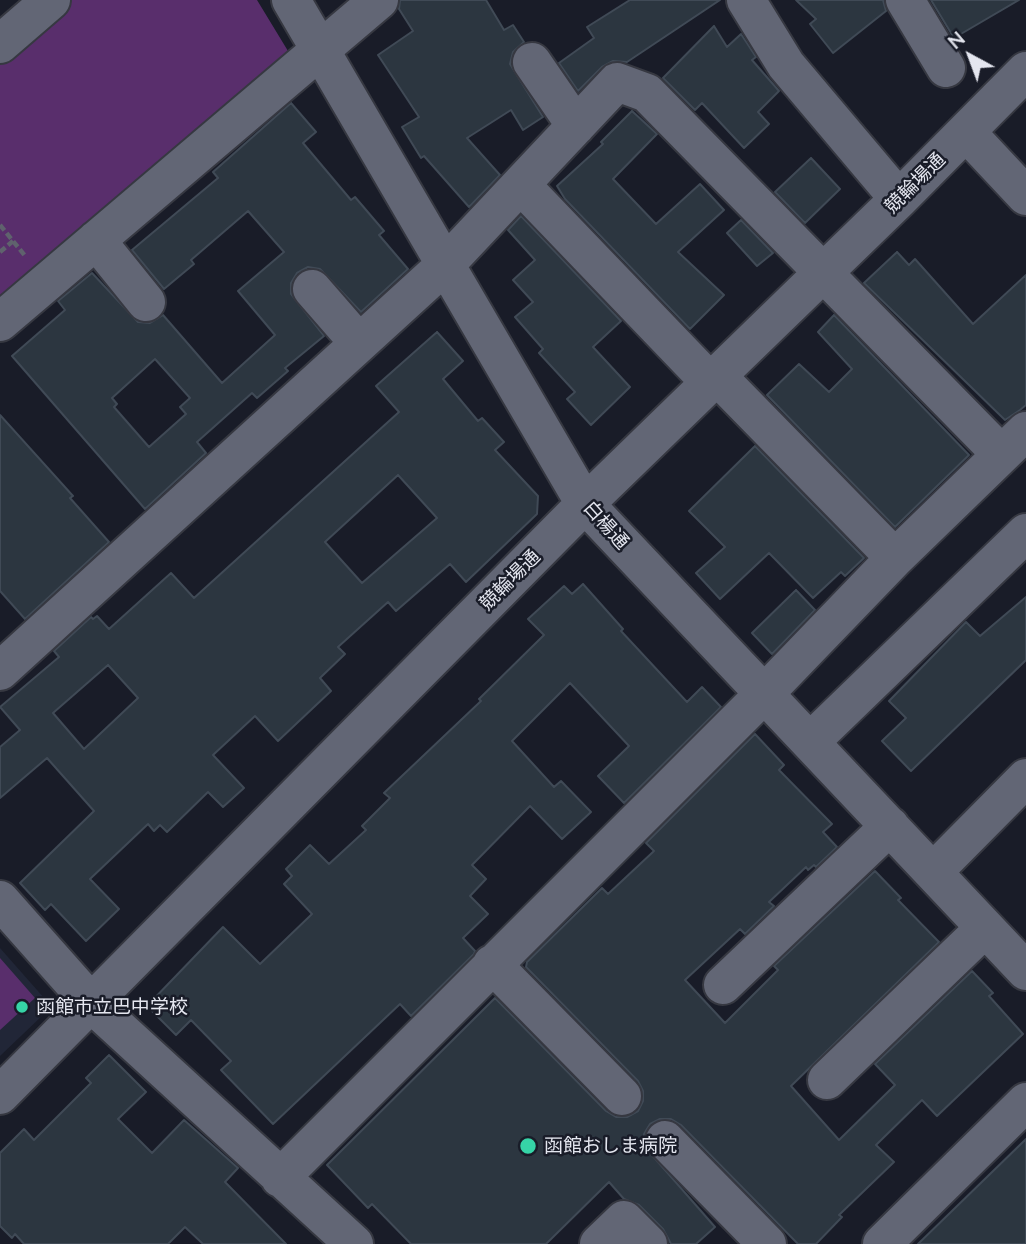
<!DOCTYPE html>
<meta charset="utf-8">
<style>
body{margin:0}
#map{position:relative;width:1026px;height:1244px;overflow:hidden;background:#191c28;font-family:Lato,sans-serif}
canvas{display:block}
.north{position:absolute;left:935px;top:21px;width:70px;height:70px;-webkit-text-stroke:5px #191c28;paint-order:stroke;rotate:319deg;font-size:19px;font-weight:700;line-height:28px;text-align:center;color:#e4e6ef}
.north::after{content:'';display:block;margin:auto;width:24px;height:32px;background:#e4e6ef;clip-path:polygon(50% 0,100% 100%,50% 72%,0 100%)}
</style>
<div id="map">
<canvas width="1026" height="1244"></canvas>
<div class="north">N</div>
</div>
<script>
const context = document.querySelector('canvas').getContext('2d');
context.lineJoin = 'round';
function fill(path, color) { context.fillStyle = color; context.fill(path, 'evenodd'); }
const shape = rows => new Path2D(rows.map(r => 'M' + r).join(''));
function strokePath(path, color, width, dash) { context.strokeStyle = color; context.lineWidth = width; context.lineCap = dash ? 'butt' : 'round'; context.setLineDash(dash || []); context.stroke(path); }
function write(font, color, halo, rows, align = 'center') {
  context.font = font + ' Lato,"Noto Sans JP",sans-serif'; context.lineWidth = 5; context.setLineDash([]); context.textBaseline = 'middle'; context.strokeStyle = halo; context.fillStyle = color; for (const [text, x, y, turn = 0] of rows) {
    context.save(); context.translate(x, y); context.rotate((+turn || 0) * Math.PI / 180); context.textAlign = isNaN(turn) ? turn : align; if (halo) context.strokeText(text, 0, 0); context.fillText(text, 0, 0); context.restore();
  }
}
const built = shape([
 [0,948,45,999,43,1015,0,1056]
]);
const green = shape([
 [71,0,257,0,288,51,0,296,0,61],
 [0,958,35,998,0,1030]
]);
const building = shape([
 [400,0,486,0,504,30,513,25,524,42,513,52,510,64,543,117,523,130,511,110,467,138,500,175,469,207,424,156,421,158,402,127,419,117,378,55,413,31,399,9,400,0],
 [630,0,720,0,627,62,613,61,602,67,578,91,559,63,594,38,587,27,630,0],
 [796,0,883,0,886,11,833,53,810,24,816,19,796,0],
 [931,0,1019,0,954,38,931,0],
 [714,26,727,47,741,34,756,57,752,60,779,91,758,112,769,124,744,148,702,103,695,110,663,78,714,26],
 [291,103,316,132,303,143,351,200,355,197,384,231,379,235,408,269,361,312,320,269,308,267,297,273,291,283,291,294,324,336,285,368,288,371,257,398,252,393,197,442,206,453,145,509,12,356,65,310,58,301,92,273,138,322,150,323,163,315,222,383,275,335,238,291,284,252,248,211,191,260,194,264,164,289,132,250,218,178,213,172,291,103],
 [155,359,190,398,180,407,186,414,149,447,114,407,117,404,112,398,155,359],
 [632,111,657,134,613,179,656,224,700,184,724,210,678,252,724,295,690,329,565,199,557,186,603,144,601,142,632,111],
 [811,158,840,189,805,223,775,192,811,158],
 [521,216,621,321,593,347,630,387,591,425,567,399,575,392,539,353,543,349,515,317,533,302,513,280,535,260,508,230,521,216],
 [741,220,773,253,757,266,727,233,741,220],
 [897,252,909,265,915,259,973,324,1026,275,1026,405,1020,410,1005,420,864,283,897,252],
 [834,315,969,455,895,527,767,395,799,364,829,392,852,369,818,332,834,315],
 [437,332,463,361,443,379,478,421,482,418,504,442,495,450,538,496,537,514,466,582,450,564,396,611,388,602,338,647,345,654,320,678,331,691,278,741,255,716,213,755,244,788,223,807,208,792,167,832,160,825,154,831,148,824,90,879,119,909,86,941,51,904,45,910,20,883,94,811,47,758,0,798,0,747,20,730,0,707,59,657,54,651,91,617,93,619,97,616,109,629,171,573,194,598,399,412,376,386,437,332],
 [398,475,437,518,362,583,325,542,398,475],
 [108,665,138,698,84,749,53,713,108,665],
 [0,415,73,496,70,498,109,542,25,619,0,591,0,415],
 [755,446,864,558,845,576,841,572,813,598,769,553,720,599,696,573,725,547,689,511,755,446],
 [583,584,623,629,621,631,687,702,702,687,721,707,624,803,598,776,629,746,570,683,512,741,554,787,561,781,591,812,562,839,530,806,472,865,486,879,470,896,488,914,463,938,475,951,474,954,411,1016,400,1004,273,1124,221,1070,231,1061,191,1020,176,1035,147,1006,223,927,260,964,312,914,284,884,292,876,286,869,310,845,329,864,366,830,362,826,390,798,384,793,481,701,479,699,544,635,528,619,564,586,572,594,583,584],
 [796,590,815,610,772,654,752,633,796,590],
 [1026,597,1026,660,911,771,882,741,906,718,889,701,966,622,980,636,1026,597],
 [755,734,784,765,779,770,832,824,823,832,837,847,816,867,814,865,808,870,806,867,769,902,774,906,745,934,740,929,685,980,725,1023,778,970,774,966,875,871,901,898,898,900,939,942,791,1086,839,1140,895,1085,875,1064,972,971,993,993,989,996,1023,1034,937,1116,922,1100,876,1145,894,1162,839,1215,842,1217,816,1244,798,1244,681,1125,671,1119,660,1119,650,1124,644,1134,644,1146,715,1227,696,1244,671,1244,663,1229,639,1205,624,1199,609,1182,546,1244,411,1244,372,1204,368,1208,327,1165,495,998,606,1111,616,1117,627,1117,638,1111,643,1101,643,1091,638,1081,526,967,527,962,602,888,608,894,654,851,646,843,755,734],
 [109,1055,146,1092,118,1119,152,1153,184,1120,238,1168,225,1182,286,1244,203,1244,185,1227,168,1244,24,1244,15,1234,12,1238,0,1226,0,1153,24,1129,34,1140,91,1083,86,1078,109,1055],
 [1026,1139,1026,1244,918,1244,1026,1139]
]);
const path = shape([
 [0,225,26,257],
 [0,252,13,241]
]);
const minor = shape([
 [291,0,585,504,1026,971],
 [746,0,786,65,899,199],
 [905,0,946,68],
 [0,44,51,0],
 [532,62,576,126],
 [966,132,1026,196],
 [521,185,710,382],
 [96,240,146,302],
 [312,289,359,343],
 [0,322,379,0],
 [717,376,895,558],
 [0,671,444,266,617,82,647,93,1001,454],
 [811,741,1026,533],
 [933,872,1026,778],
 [0,900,93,1005,354,1244],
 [492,964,622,1096],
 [723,985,890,826],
 [827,1080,985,928],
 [0,1095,585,504,899,199,1026,71],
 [665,1140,767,1244],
 [280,1178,765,693,895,558,1026,431],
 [599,1244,624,1220,648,1244],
 [882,1244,1026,1102]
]);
const markers = [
 [22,1007,7,"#36d4a7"],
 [528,1146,9,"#36d4a7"]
];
const streetNames = [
 ["競輪場通",915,183,-45],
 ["白楊通",606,525,48],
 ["競輪場通",510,580,-45]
];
const poiNames = [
 ["函館市立巴中学校",36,1007],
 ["函館おしま病院",544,1146]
];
fill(built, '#212637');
fill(green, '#592e6c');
fill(building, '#2c3640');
strokePath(building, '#404a56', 2);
strokePath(minor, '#363841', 42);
strokePath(path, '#5f626d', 4.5, [7, 3.5]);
strokePath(minor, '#626675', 38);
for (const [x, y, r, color] of markers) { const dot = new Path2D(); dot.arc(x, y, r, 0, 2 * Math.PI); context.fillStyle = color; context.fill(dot); strokePath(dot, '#191c28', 2.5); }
write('19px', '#e4e6ef', '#191c28', streetNames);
write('19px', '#e4e6ef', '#191c28', poiNames, 'left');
</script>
